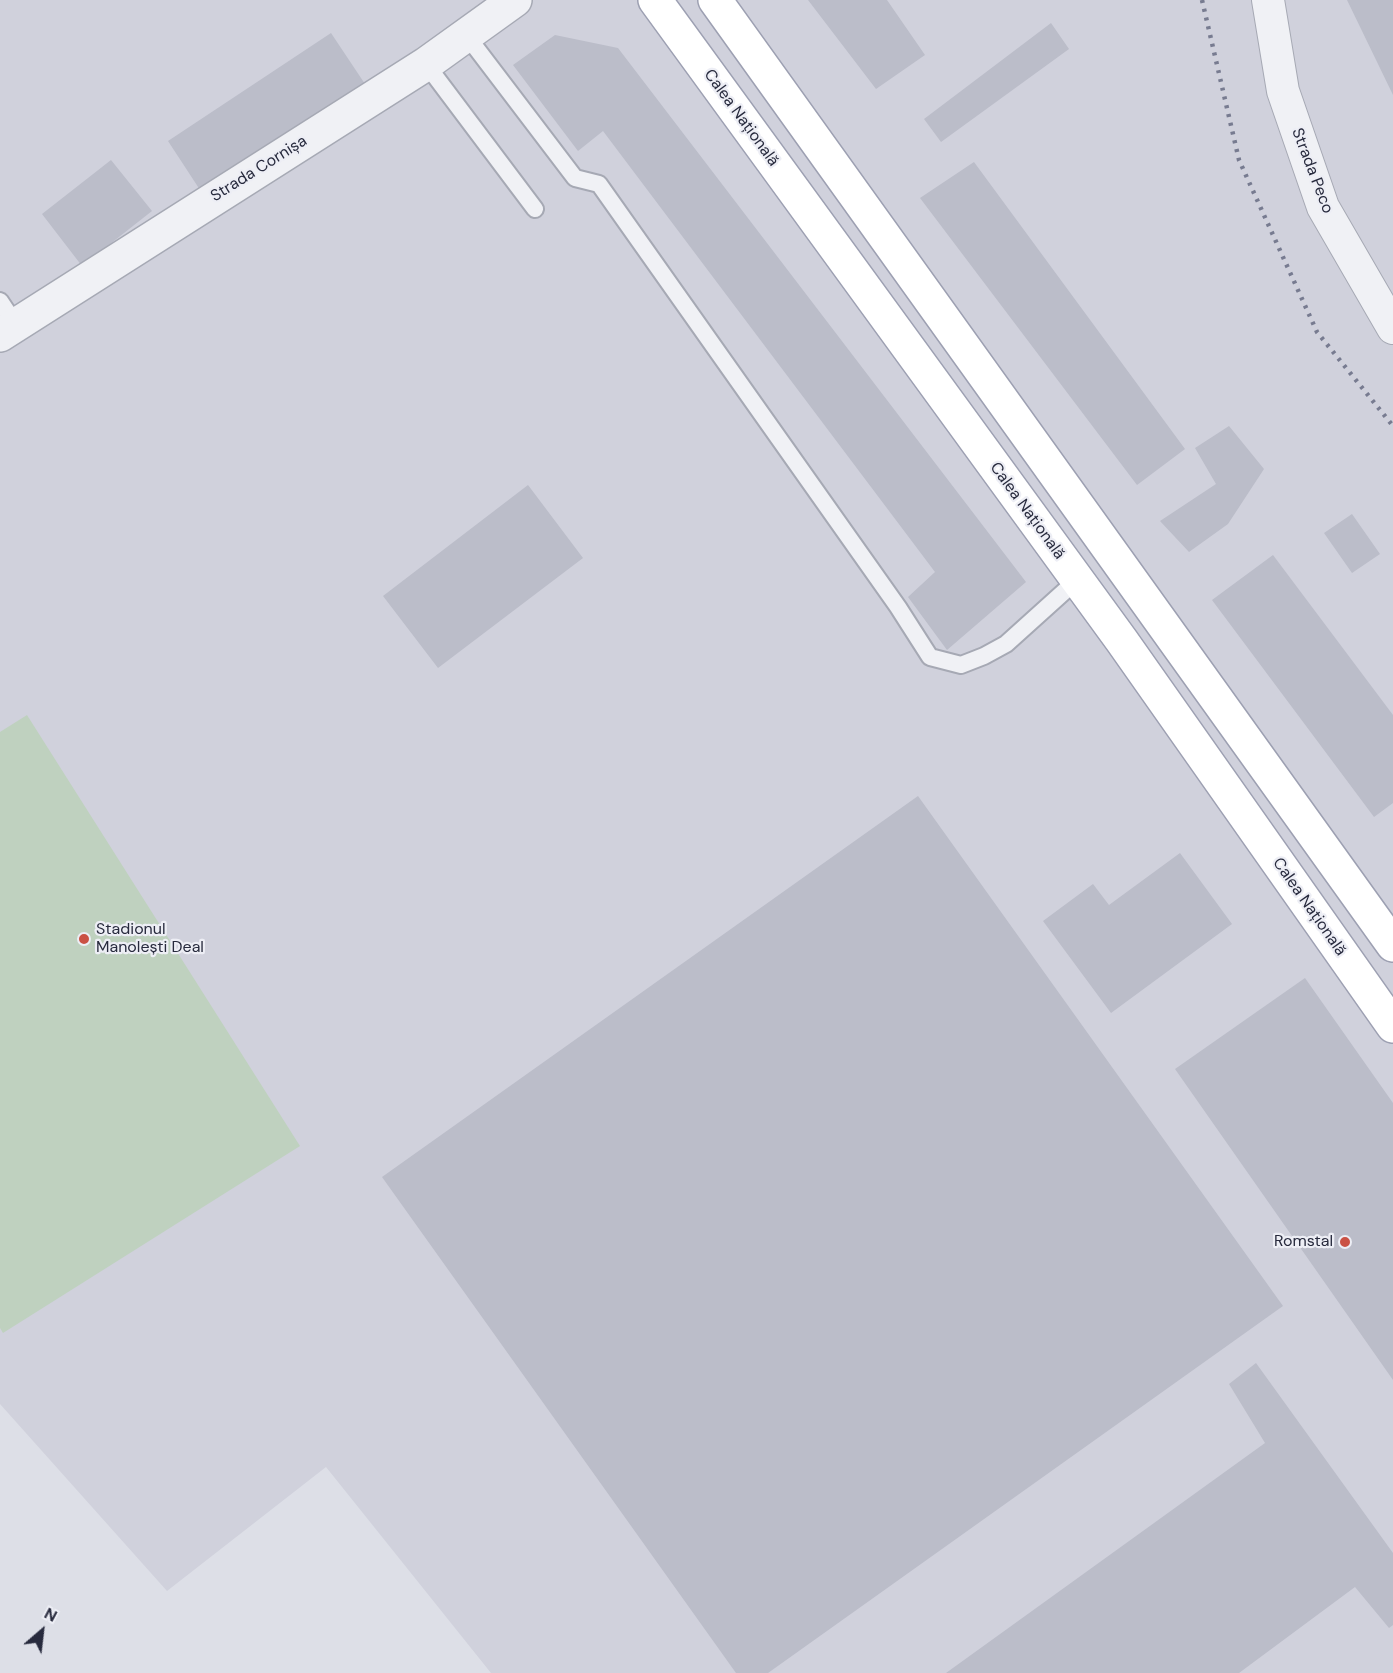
<!DOCTYPE html>
<meta charset="utf-8">
<style>
body{margin:0}
#map{position:relative;width:1393px;height:1673px;overflow:hidden;background:#dddfe7;font-family:"DM Sans",sans-serif}
canvas{display:block}
.north{position:absolute;left:12px;top:1601px;width:60px;height:60px;-webkit-text-stroke:4px #edeef5;paint-order:stroke;rotate:28deg;font-size:16px;font-weight:700;line-height:24px;text-align:center;color:#272a3d}
.north::after{content:'';display:block;margin:auto;width:21px;height:27px;background:#272a3d;clip-path:polygon(50% 0,100% 100%,50% 72%,0 100%)}
</style>
<div id="map">
<canvas width="1393" height="1673"></canvas>
<div class="north">N</div>
</div>
<script>
const context = document.querySelector('canvas').getContext('2d');
context.lineJoin = 'round';
function fill(path, color) { context.fillStyle = color; context.fill(path, 'evenodd'); }
const shape = rows => new Path2D(rows.map(r => 'M' + r).join(''));
function strokePath(path, color, width, dash) { context.strokeStyle = color; context.lineWidth = width; context.lineCap = dash ? 'butt' : 'round'; context.setLineDash(dash || []); context.stroke(path); }
function write(font, color, halo, rows, align = 'center') {
  context.font = font + ' "DM Sans",sans-serif'; context.lineWidth = 4.5; context.setLineDash([]); context.textBaseline = 'middle'; context.strokeStyle = halo; context.fillStyle = color; for (const [text, x, y, turn = 0] of rows) {
    context.save(); context.translate(x, y); context.rotate((+turn || 0) * Math.PI / 180); context.textAlign = isNaN(turn) ? turn : align; if (halo) context.strokeText(text, 0, 0); context.fillText(text, 0, 0); context.restore();
  }
}
const built = shape([
 [0,0,1393,0,1393,1673,491,1673,326,1467,167,1591,0,1404]
]);
const green = shape([
 [27,715,300,1146,3,1333,0,1328,0,732]
]);
const building = shape([
 [808,0,887,0,925,55,876,89],
 [1347,0,1393,0,1393,95],
 [1051,23,1069,49,941,142,924,119],
 [331,33,367,87,204,196,168,141],
 [555,35,618,48,1026,582,947,650,908,597,935,572,603,131,578,151,513,65],
 [111,160,152,211,82,266,42,214],
 [974,162,1185,449,1137,485,920,198],
 [1229,426,1264,469,1228,524,1189,552,1160,521,1216,484,1195,448],
 [528,485,583,558,438,668,383,596],
 [1352,514,1380,554,1352,573,1324,533],
 [1273,555,1393,715,1393,803,1374,817,1212,600],
 [918,796,1283,1306,768,1673,736,1673,382,1177],
 [1180,853,1232,924,1111,1013,1043,921,1093,884,1109,905],
 [1305,978,1393,1103,1393,1380,1175,1069],
 [1256,1363,1393,1553,1393,1625,1389,1628,1355,1587,1239,1673,946,1673,1265,1443,1229,1384]
]);
const service = shape([
 [467,36,575,178,599,184,898,607,930,657,961,665,984,656,1006,644,1077,580],
 [426,64,535,209],
 [0,301,16,325]
]);
const minor = shape([
 [1268,0,1283,91,1323,207,1393,328]
]);
const tertiary = shape([
 [0,335,426,64,515,0]
]);
const primary = shape([
 [655,0,1122,641,1393,1026],
 [715,0,1393,945]
]);
const rail = shape([
 [1202,0,1239,160,1317,332,1393,426]
]);
const markers = [
 [84,939,6,"#ca5144"],
 [1345,1242,6,"#ca5144"]
];
const streetNames = [
 ["Calea Națională",741,118,54],
 ["Strada Cornișa",259,169,-32],
 ["Strada Peco",1312,171,69],
 ["Calea Națională",1027,511,54],
 ["Calea Națională",1309,907,55]
];
const poiNames = [
 ["Stadionul",96,930],
 ["Manolești Deal",96,948],
 ["Romstal",1333,1242,"right"]
];
fill(built, '#d0d1dc');
fill(green, '#bfd1bf');
fill(building, '#bbbdc9');
strokePath(service, '#a6a9b4', 20);
strokePath(minor, '#a6a9b4', 34);
strokePath(tertiary, '#a6a9b4', 36);
strokePath(primary, '#9da0b2', 36);
strokePath(service, '#f0f1f5', 16);
strokePath(minor, '#f0f1f5', 32);
strokePath(tertiary, '#f0f1f5', 33);
strokePath(primary, '#fff', 33);
strokePath(rail, '#777b90', 4.5, [3, 6]);
for (const [x, y, r, color] of markers) { const dot = new Path2D(); dot.arc(x, y, r, 0, 2 * Math.PI); context.fillStyle = color; context.fill(dot); strokePath(dot, '#edeef5', 2); }
write('16px', '#272a3d', '#edeef5', streetNames);
write('16px', '#272a3d', '#edeef5', poiNames, 'left');
</script>
